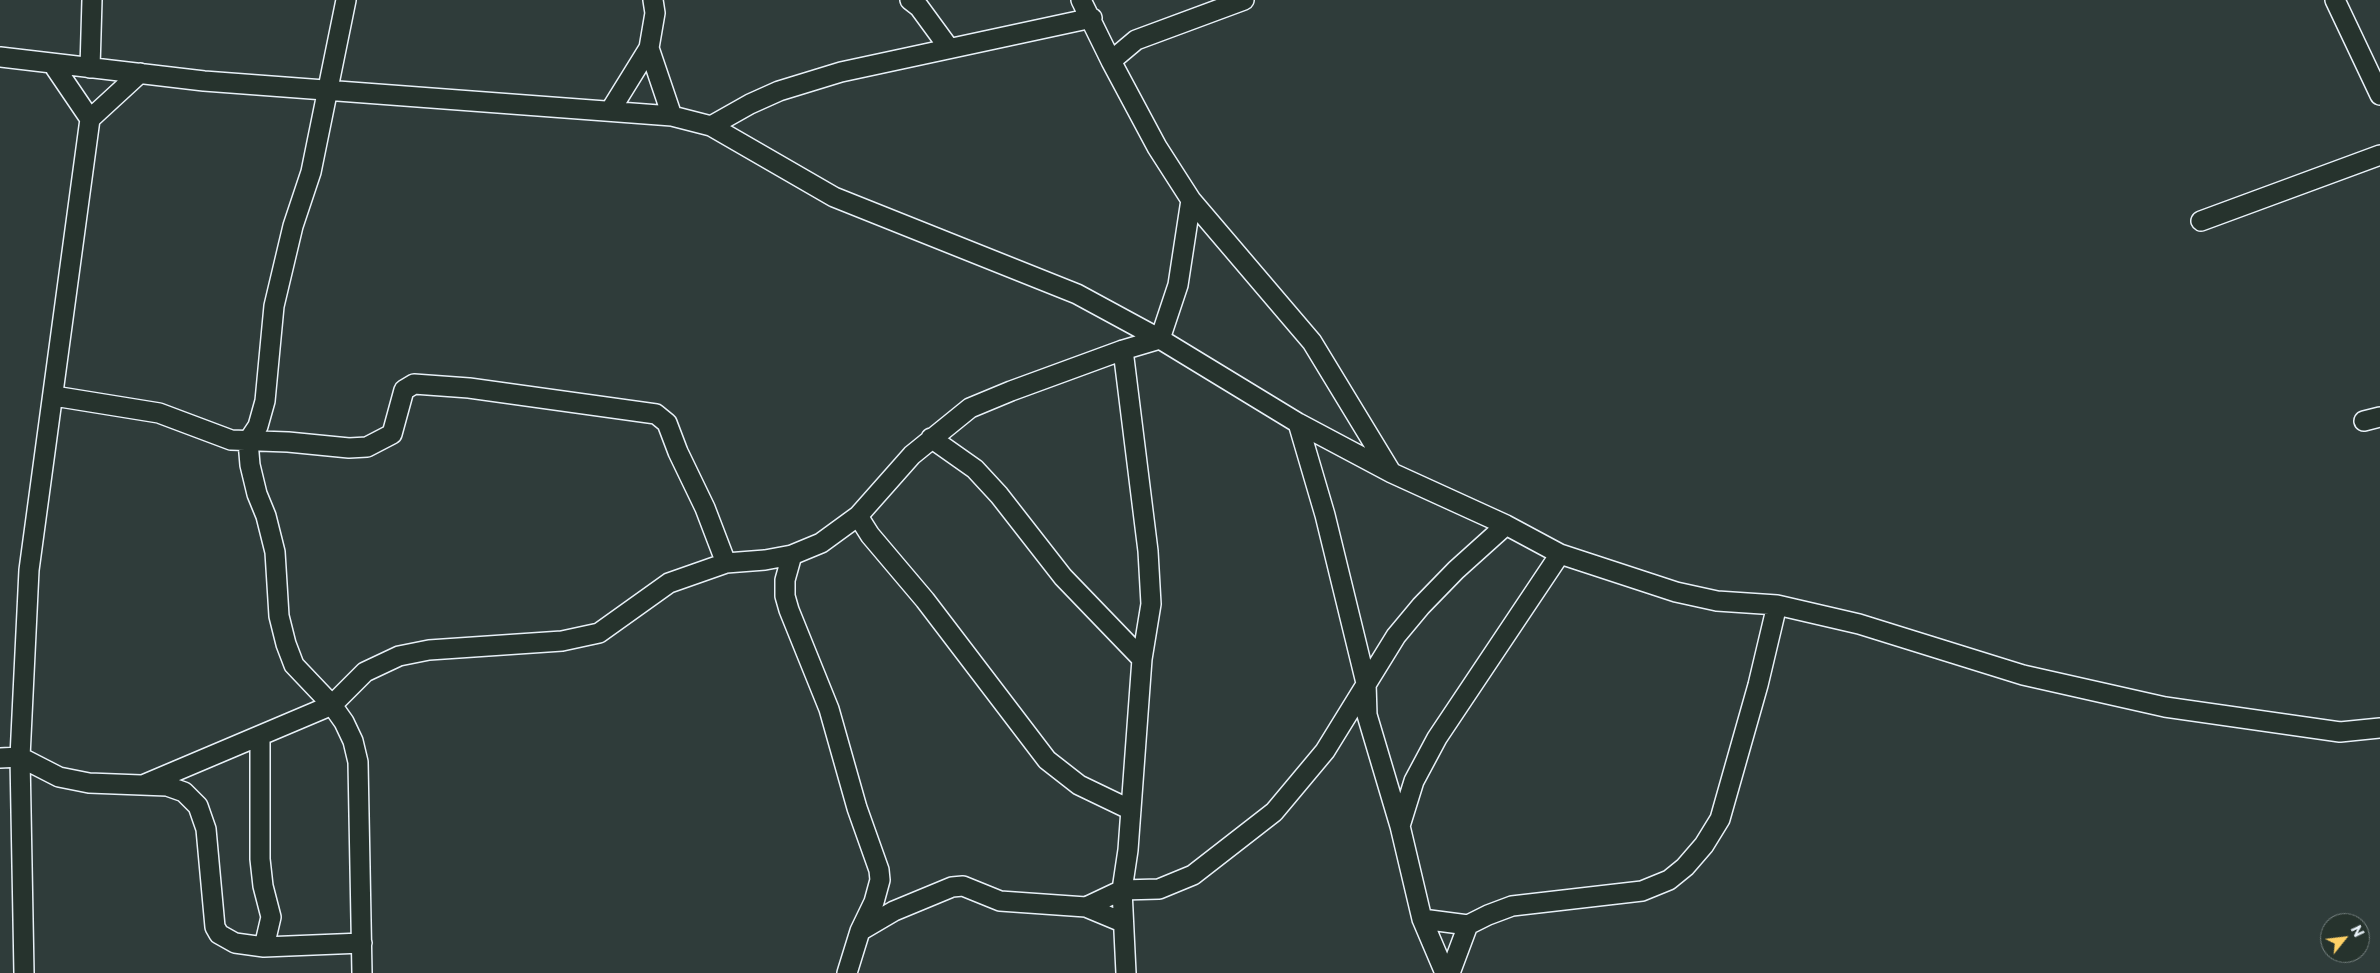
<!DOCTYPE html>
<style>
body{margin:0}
#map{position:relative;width:2380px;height:973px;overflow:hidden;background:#2f3c3a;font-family:"Playpen Sans",sans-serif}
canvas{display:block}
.north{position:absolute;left:2320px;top:913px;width:50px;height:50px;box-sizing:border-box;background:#26332d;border:1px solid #747f7e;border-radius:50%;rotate:61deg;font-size:14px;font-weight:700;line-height:20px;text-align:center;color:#e8f1f8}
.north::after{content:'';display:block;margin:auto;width:18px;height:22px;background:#ffd166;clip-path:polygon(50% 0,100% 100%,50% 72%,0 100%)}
</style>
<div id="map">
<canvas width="2380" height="973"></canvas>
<div class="north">N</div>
</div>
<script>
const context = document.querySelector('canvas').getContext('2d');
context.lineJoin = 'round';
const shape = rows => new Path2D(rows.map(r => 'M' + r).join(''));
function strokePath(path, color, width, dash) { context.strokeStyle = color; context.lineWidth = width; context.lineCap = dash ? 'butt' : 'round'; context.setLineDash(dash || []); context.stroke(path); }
const minor = shape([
 [346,0,311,172,293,226,274,306,265,401,258,426,248,441,250,465,257,494,266,516,275,552,279,616,286,644,294,665,332,705,344,722,353,741,358,762,362,973],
 [910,0,919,7,949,48],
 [1081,0,1111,61,1157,147,1191,200,1312,342,1391,472],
 [2335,0,2380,95],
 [649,48,672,116],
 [0,57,204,81,672,116,711,126,834,197,1077,294,1160,339,1298,423,1392,473,1506,525,1560,554,1676,592,1717,601,1777,605,1859,624,2023,675,2165,707,2340,732,2380,728],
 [1111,61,1136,40,1244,0],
 [52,63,90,119],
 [90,68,92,0],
 [610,111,649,48,655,13,653,0],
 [711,126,750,104,779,91,841,72,1092,18],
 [2201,221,2380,155],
 [1123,350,1148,551,1151,604,1142,659,1128,850,1122,890,1126,973],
 [54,396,159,413,231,440,288,442,349,448,367,447,392,434,404,390,414,384,469,388,656,414,667,423,678,452,705,508,726,563],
 [2364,421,2380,417],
 [1298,423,1325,515,1366,683,1367,715,1400,826,1422,919,1445,973],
 [931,438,975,469,999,495,1063,577,1142,659],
 [858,516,870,535,925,600,1047,760,1079,785,1131,810],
 [792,555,785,580,785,596,789,610,829,709,857,808,879,870,880,880,874,902,860,931,847,973],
 [260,737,260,859,263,886,271,917,264,947],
 [0,758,20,757,59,777,89,783,167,786,184,792,198,806,206,829,215,927,219,934,235,943,264,947,362,943],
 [143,785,332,705,365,672,399,656,429,650,562,641,599,633,669,583,726,563,765,560,792,555,821,543,858,516,912,455,970,408,1011,391,1123,350,1160,339,1178,285,1191,200],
 [1400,826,1414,781,1437,738,1560,554],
 [1086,907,1122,890,1159,889,1193,875,1274,812,1325,751,1396,636,1421,606,1456,570,1506,525],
 [1422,919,1468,925,1488,915,1512,906,1642,891,1669,880,1685,867,1704,845,1720,819,1758,685,1777,605],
 [860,931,894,911,952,887,963,886,1000,901,1086,907,1122,922],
 [24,973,20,757,29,570,90,119,140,73],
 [1450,973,1468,925]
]);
strokePath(minor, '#e8f1f8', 22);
strokePath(minor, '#26332d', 19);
</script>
